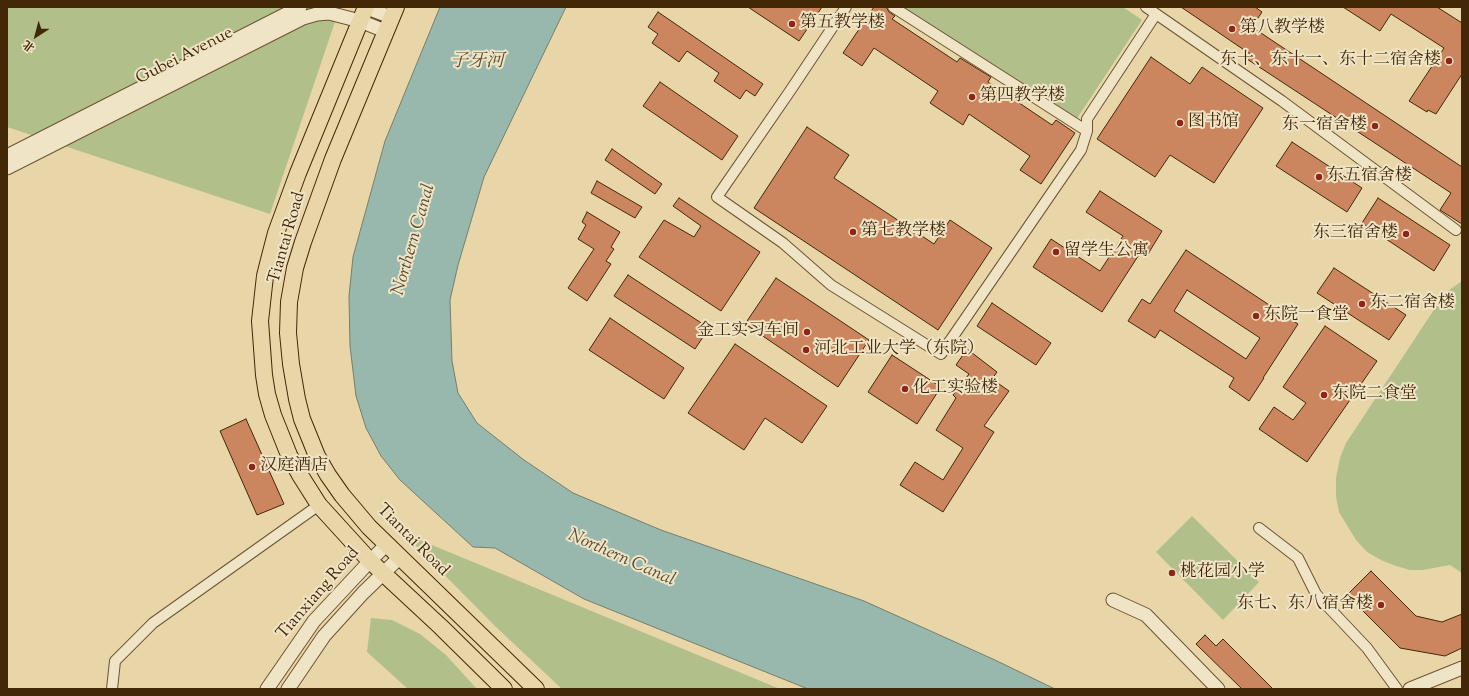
<!DOCTYPE html>
<meta charset="utf-8">
<style>
body{margin:0}
#map{position:relative;width:1469px;height:696px;overflow:hidden;background:#e8d6a8;font-family:"Sorts Mill Goudy","Noto Serif SC",serif}
canvas{display:block}
.frame{position:absolute;inset:0;border:8px solid #432808;pointer-events:none}
.north{position:absolute;left:16px;top:16px;width:40px;height:40px;-webkit-text-stroke:3px #f0e4c6;paint-order:stroke;rotate:216deg;font-size:11px;font-weight:700;line-height:16px;text-align:center;color:#432808}
.north::after{content:'';display:block;margin:auto;width:14px;height:18px;background:#432808;clip-path:polygon(50% 0,100% 100%,50% 72%,0 100%)}
</style>
<div id="map">
<canvas width="1469" height="696"></canvas>
<div class="frame"></div>
<div class="north">北</div>
</div>
<script>
const context = document.querySelector('canvas').getContext('2d');
context.lineJoin = 'round';
function fill(path, color) { context.fillStyle = color; context.fill(path, 'evenodd'); }
const shape = rows => new Path2D(rows.map(r => 'M' + r).join(''));
function strokePath(path, color, width, dash) { context.strokeStyle = color; context.lineWidth = width; context.lineCap = dash ? 'butt' : 'round'; context.setLineDash(dash || []); context.stroke(path); }
function write(font, color, halo, rows, align = 'center') {
  context.font = font + ' "Sorts Mill Goudy","Noto Serif SC",serif'; context.lineWidth = 4; context.setLineDash([]); context.textBaseline = 'middle'; context.strokeStyle = halo; context.fillStyle = color; for (const [text, x, y, turn = 0] of rows) {
    context.save(); context.translate(x, y); context.rotate((+turn || 0) * Math.PI / 180); context.textAlign = isNaN(turn) ? turn : align; if (halo) context.strokeText(text, 0, 0); context.fillText(text, 0, 0); context.restore();
  }
}
const green = shape([
 [7,7,340,7,270,214,7,127],
 [897,7,1123,7,1142,20,1074,123],
 [1462,281,1462,573,1450,565,1423,570,1410,570,1396,566,1381,560,1367,552,1356,540,1339,512,1336,497,1336,478,1340,458,1346,443,1445,293],
 [1192,516,1259,582,1223,620,1156,552],
 [403,533,780,689,562,689,495,626],
 [371,618,392,620,420,634,446,655,477,689,408,689,367,652]
]);
const water = shape([
 [440,7,566,7,484,177,458,265,450,300,452,361,458,393,477,423,524,460,573,493,661,530,864,601,995,660,1055,689,808,689,584,599,495,548,473,547,400,480,381,456,366,428,356,396,350,346,349,296,353,257,385,141,440,7]
]);
const building = shape([
 [748,7,822,7,799,41,748,7],
 [874,7,886,7,889,12,895,16,892,19,957,62,960,58,991,77,988,82,1052,125,1056,120,1075,133,1041,184,1020,170,1030,156,969,114,963,125,930,103,938,91,874,48,862,66,843,53,874,7],
 [1181,7,1255,7,1262,12,1252,27,1462,167,1462,224,1440,210,1451,193,1247,59,1250,54,1181,7],
 [1343,7,1437,7,1462,23,1462,74,1436,114,1428,110,1427,112,1409,101,1444,48,1391,14,1380,31,1343,7],
 [658,12,763,84,755,96,746,90,740,99,714,81,719,73,687,51,679,62,652,43,658,34,648,27,658,12],
 [1151,57,1190,84,1202,67,1263,108,1214,183,1170,155,1155,177,1097,139,1151,57],
 [660,82,738,136,722,160,643,106,660,82],
 [807,127,849,155,834,178,934,244,950,220,992,248,938,330,754,208,807,127],
 [1292,142,1362,188,1347,212,1276,166,1292,142],
 [612,149,662,184,655,194,605,160,612,149],
 [597,181,642,207,635,218,591,193,597,181],
 [1100,191,1162,231,1148,254,1142,250,1102,312,1033,267,1051,239,1100,271,1123,236,1086,212,1100,191],
 [679,198,760,252,721,311,639,257,664,220,694,237,701,226,673,206,679,198],
 [1378,198,1450,245,1434,271,1362,223,1378,198],
 [587,212,620,232,611,247,614,249,606,261,611,264,587,301,568,288,594,249,578,239,586,225,582,222,587,212],
 [1186,250,1298,324,1263,378,1264,378,1249,401,1229,387,1234,378,1160,330,1155,338,1128,321,1142,299,1150,304,1186,250],
 [1187,290,1260,338,1246,359,1174,311,1187,290],
 [1334,268,1406,315,1389,340,1317,293,1334,268],
 [628,275,709,328,695,349,614,296,628,275],
 [776,278,869,340,838,387,745,324,776,278],
 [992,303,1051,343,1036,365,977,326,992,303],
 [610,318,684,368,664,399,589,350,610,318],
 [1325,326,1377,361,1307,462,1259,429,1274,407,1293,420,1306,403,1283,387,1325,326],
 [735,344,827,406,802,443,765,418,744,450,688,413,735,344],
 [967,349,997,372,992,379,1009,391,984,426,994,432,943,512,900,485,915,462,943,480,963,448,936,430,956,398,953,395,969,374,956,365,967,349],
 [892,355,941,387,917,424,868,392,892,355],
 [246,419,284,504,257,515,220,431,246,419],
 [1371,571,1416,616,1442,622,1462,614,1462,648,1445,656,1400,648,1347,595,1371,571],
 [1205,635,1216,646,1223,639,1273,689,1242,689,1196,644,1205,635]
]);
const minor = shape([
 [846,7,790,91,717,197,783,243,831,285,941,354,1081,150,1087,131,1087,119,1156,14],
 [893,7,1087,131],
 [1146,7,1282,101,1456,230],
 [1259,528,1298,558,1316,594,1367,648,1397,689],
 [112,689,115,661,153,623,319,505]
]);
const tertiary = shape([
 [364,7,391,17],
 [7,156,300,7],
 [7,168,303,18,317,14,329,13,360,21,385,31],
 [1113,600,1146,615,1218,689],
 [267,689,314,621,370,561,387,544],
 [288,689,324,636,363,593,400,557],
 [1410,689,1462,668]
]);
const primary = shape([
 [366,7,298,173,276,233,270,256,265,276,260,321,264,375,267,394,273,415,289,455,300,475,319,505,370,561,441,627,504,689],
 [396,7,333,159,303,242,295,268,289,302,288,333,291,364,297,399,302,419,317,456,328,475,342,495,369,527,536,689]
]);
const markers = [
 [792,24,4,"#8f2418"],
 [1232,29,4,"#8f2418"],
 [1449,61,4,"#8f2418"],
 [972,97,4,"#8f2418"],
 [1180,123,4,"#8f2418"],
 [1375,126,4,"#8f2418"],
 [1319,177,4,"#8f2418"],
 [853,232,4,"#8f2418"],
 [1406,234,4,"#8f2418"],
 [1056,252,4,"#8f2418"],
 [1362,304,4,"#8f2418"],
 [1256,316,4,"#8f2418"],
 [807,332,4,"#8f2418"],
 [806,350,4,"#8f2418"],
 [905,389,4,"#8f2418"],
 [1324,395,4,"#8f2418"],
 [252,467,4,"#8f2418"],
 [1172,573,4,"#8f2418"],
 [1381,605,4,"#8f2418"]
];
const poiNames = [
 ["第五教学楼",800,24],
 ["第八教学楼",1240,29],
 ["东十、东十一、东十二宿舍楼",1441,61,"right"],
 ["第四教学楼",980,97],
 ["图书馆",1188,123],
 ["东一宿舍楼",1367,126,"right"],
 ["东五宿舍楼",1327,177],
 ["第七教学楼",861,232],
 ["东三宿舍楼",1398,234,"right"],
 ["留学生公寓",1064,252],
 ["东二宿舍楼",1370,304],
 ["东院一食堂",1264,316],
 ["金工实习车间",799,332,"right"],
 ["河北工业大学（东院）",814,350],
 ["化工实验楼",913,389],
 ["东院二食堂",1332,395],
 ["汉庭酒店",260,467],
 ["桃花园小学",1180,573],
 ["东七、东八宿舍楼",1373,605,"right"]
];
const streetNames = [
 ["Gubei Avenue",185,57,-27],
 ["Tiantai Road",288,238,-74],
 ["Tiantai Road",412,541,45],
 ["Tianxiang Road",319,594,-49]
];
const waterNames = [
 ["子牙河",477,63],
 ["Northern Canal",415,240,-74],
 ["Northern Canal",621,559,24]
];
fill(green, '#b1bf8b');
fill(water, '#98b8ad');
strokePath(water, '#767e6b', 1);
fill(building, '#cb865f');
strokePath(building, '#432808', 1);
strokePath(minor, '#6c5430', 12);
strokePath(tertiary, '#6c5430', 15);
strokePath(primary, '#432808', 18);
strokePath(minor, '#f0e4c6', 10);
strokePath(tertiary, '#f0e4c6', 13);
strokePath(primary, '#e8d6a8', 16);
for (const [x, y, r, color] of markers) { const dot = new Path2D(); dot.arc(x, y, r, 0, 2 * Math.PI); context.fillStyle = color; context.fill(dot); strokePath(dot, '#f0e4c6', 1.5); }
write('17px', '#432808', '#f0e4c6', poiNames, 'left');
write('17px', '#432808', '#f0e4c6', streetNames);
write('italic 18px', '#584c31', '#f0e4c6', waterNames);
</script>
